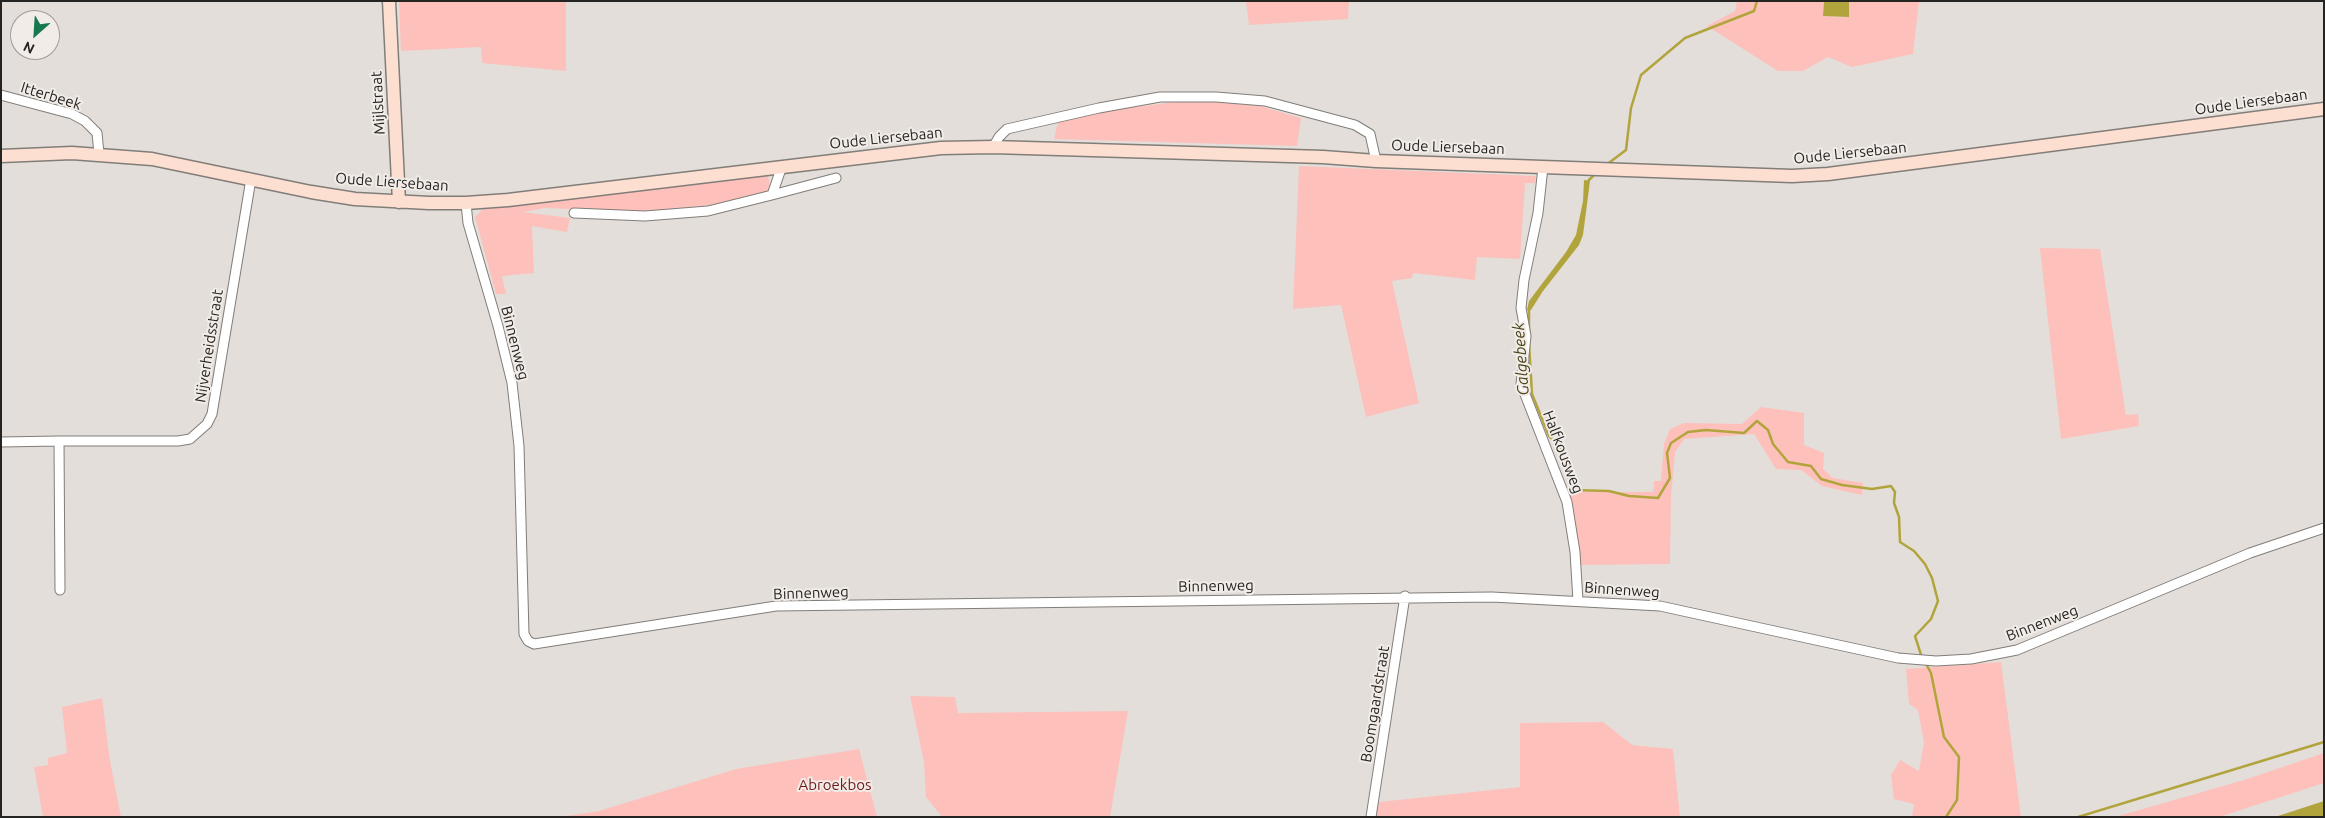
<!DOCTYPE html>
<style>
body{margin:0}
#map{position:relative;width:2325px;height:818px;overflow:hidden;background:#e4deda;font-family:Ubuntu,sans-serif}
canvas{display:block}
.frame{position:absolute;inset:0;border:2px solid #262422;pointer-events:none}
.north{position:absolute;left:10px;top:10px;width:50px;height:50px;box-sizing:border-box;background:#f1ece7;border:1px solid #a09c98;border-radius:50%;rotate:206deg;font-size:14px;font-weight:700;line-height:20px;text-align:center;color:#262422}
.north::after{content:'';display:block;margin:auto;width:18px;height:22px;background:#17774d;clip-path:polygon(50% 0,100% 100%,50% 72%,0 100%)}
</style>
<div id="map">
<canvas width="2325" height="818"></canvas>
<div class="frame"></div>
<div class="north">N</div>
</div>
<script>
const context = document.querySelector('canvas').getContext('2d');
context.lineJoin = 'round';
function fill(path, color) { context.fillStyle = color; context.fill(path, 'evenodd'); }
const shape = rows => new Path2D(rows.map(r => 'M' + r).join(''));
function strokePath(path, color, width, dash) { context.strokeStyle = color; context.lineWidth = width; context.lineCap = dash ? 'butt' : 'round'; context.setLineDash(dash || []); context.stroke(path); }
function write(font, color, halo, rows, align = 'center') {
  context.font = font + ' Ubuntu,sans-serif'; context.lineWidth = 4; context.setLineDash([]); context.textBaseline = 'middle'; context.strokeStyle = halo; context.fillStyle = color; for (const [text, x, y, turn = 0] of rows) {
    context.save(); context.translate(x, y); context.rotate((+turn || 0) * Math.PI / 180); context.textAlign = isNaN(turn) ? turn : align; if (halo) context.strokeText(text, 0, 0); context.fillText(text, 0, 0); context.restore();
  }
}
const green = shape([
 [399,1,566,1,566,71,482,63,481,47,401,51],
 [1246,1,1349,1,1348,19,1249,25],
 [1737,1,1824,1,1823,16,1848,17,1849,1,1919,1,1913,54,1852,67,1828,57,1803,71,1778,71,1707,26,1735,11],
 [1191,100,1260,106,1301,118,1297,146,1054,139,1058,122,1097,112],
 [1299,166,1536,176,1535,183,1525,183,1520,259,1477,257,1475,280,1413,273,1412,278,1392,281,1419,403,1366,417,1341,305,1293,309],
 [760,175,768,175,770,188,765,194,729,203,645,212,545,208,523,212,570,218,567,232,532,226,534,273,502,276,506,294,496,294,475,217,484,208],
 [2040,248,2100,249,2126,415,2138,414,2139,426,2061,439],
 [1761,407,1804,413,1804,445,1824,453,1823,469,1833,478,1863,483,1862,495,1822,486,1801,470,1776,469,1754,434,1684,439,1675,452,1671,497,1670,564,1580,565,1570,492,1653,492,1654,481,1661,481,1664,444,1670,429,1684,423,1742,424],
 [2001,662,2021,817,1912,817,1914,804,1894,799,1891,775,1900,760,1919,771,1924,742,1918,710,1909,704,1906,669],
 [910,696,955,697,958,713,1128,711,1110,817,942,817,926,797,924,762],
 [102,698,110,761,121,817,43,817,34,767,48,765,48,758,67,753,62,707],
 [1603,722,1632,745,1673,749,1680,817,1376,817,1379,802,1520,787,1520,723],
 [859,749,877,817,560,817,599,811,736,769],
 [2324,753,2324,783,2219,817,2115,817,2244,780]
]);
const water = shape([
 [1824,1,1849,1,1849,17,1823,16],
 [1584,180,1590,181,1583,235,1579,245,1543,291,1531,310,1527,310,1529,301,1566,252,1576,235,1583,201],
 [2324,801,2324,817,2275,817]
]);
const stream = shape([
 [1606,165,1626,150,1631,108,1641,75,1685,38,1754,11,1757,1],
 [1586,183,1596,173],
 [1529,309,1529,331],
 [1529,344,1532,394,1549,436,1561,447,1572,490,1609,491,1629,496,1658,498,1670,478,1667,453,1671,443,1688,432,1706,430,1744,433,1757,421,1768,430,1773,444,1788,462,1811,466,1821,479,1842,485,1872,489,1891,486,1895,492,1894,503,1899,517,1900,542,1914,551,1925,564,1932,578,1938,601,1931,619,1915,636,1922,658],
 [1925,662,1931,673,1944,737,1959,757,1957,800,1946,817],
 [2078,817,2324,742]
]);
const street = shape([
 [1,95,72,114,85,121,97,133,99,154],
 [993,147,999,137,1007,129,1099,108,1160,97,1216,97,1265,101,1355,125,1370,134,1376,161],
 [1543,167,1538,213,1524,280,1521,308,1526,336,1521,384,1567,502,1575,552,1578,601],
 [772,195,836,178],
 [466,203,468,223,498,326,512,383,519,446,524,634,528,641,534,644,776,606,1492,597,1660,606,1898,658,1936,661,1971,659,2017,650,2250,553,2324,528],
 [574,213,645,216,708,211,772,195,782,166],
 [59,441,178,441,190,439,207,424,212,414,251,179],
 [1,442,59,441,60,590],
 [1371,817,1405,596]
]);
const secondary = shape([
 [389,1,399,202],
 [1,156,72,153,152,159,311,192,355,199,429,203,466,203,508,200,941,148,993,147,1323,157,1376,161,1792,176,1828,174,2324,109]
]);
const streetNames = [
 ["Itterbeek",51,96,17],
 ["Oude Liersebaan",2251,102,-8],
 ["Mijlstraat",378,103,-93],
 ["Oude Liersebaan",886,138,-6],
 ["Oude Liersebaan",1448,147,2],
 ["Oude Liersebaan",1850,153,-6],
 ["Oude Liersebaan",392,182,4],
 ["Binnenweg",515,343,76],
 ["Nijverheidsstraat",209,346,-81],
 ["Halfkousweg",1563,452,69],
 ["Binnenweg",1216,586,-1],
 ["Binnenweg",1622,590,4],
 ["Binnenweg",811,593,-2],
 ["Binnenweg",2042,623,-21],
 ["Boomgaardstraat",1375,704,-81]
];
const parkNames = [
 ["Abroekbos",835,785]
];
const waterNames = [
 ["Galgebeek",1521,359,-94]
];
fill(green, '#fdc0bb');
fill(water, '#b2a43d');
strokePath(stream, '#b2a43d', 2.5);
strokePath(street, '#817d78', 11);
strokePath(secondary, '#817d78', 15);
strokePath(street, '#fff', 9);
strokePath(secondary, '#fddfd2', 12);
write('15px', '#262422', '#f1ece7', streetNames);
write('15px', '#70171a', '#f1ece7', parkNames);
write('italic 16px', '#4c451b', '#f1ece7', waterNames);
</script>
